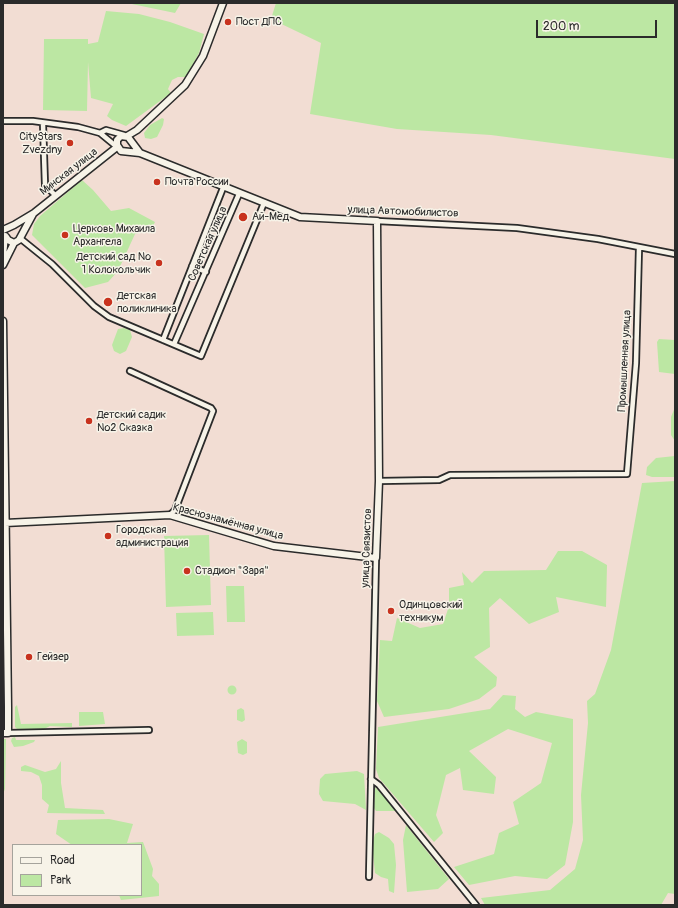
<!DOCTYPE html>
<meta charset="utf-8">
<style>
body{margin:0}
#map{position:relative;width:678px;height:908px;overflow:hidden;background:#f2ddd3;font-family:Pangolin,sans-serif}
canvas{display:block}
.frame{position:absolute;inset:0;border:4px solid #2b2b2b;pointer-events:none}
.legend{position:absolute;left:12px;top:844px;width:130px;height:52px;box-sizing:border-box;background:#f7f3e8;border:1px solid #a5a39c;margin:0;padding:5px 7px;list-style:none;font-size:12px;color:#2b2b2b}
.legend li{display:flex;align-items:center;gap:8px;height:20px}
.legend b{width:20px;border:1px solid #a5a39c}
.scale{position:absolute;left:536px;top:20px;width:121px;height:18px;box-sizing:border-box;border:2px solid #2b2b2b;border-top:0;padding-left:5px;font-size:12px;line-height:14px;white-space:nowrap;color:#2b2b2b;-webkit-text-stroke:3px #f7f3e8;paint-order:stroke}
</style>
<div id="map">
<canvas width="678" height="908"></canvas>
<div class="frame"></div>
<ul class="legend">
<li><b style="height:5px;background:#f7f3e8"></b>Road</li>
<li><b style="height:11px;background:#bce7a3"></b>Park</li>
</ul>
<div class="scale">200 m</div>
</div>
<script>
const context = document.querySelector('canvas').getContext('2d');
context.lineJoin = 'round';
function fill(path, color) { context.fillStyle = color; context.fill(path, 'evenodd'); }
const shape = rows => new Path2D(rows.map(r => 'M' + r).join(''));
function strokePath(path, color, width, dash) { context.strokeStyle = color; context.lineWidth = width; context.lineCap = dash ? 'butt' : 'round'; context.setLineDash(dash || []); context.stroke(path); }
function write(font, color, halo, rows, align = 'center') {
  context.font = font + ' Pangolin,sans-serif'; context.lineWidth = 3; context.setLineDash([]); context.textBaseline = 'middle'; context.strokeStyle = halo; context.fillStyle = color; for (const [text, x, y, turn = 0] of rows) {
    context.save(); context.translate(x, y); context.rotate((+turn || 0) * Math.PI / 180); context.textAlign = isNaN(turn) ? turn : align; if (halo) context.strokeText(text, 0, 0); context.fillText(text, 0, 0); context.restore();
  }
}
const green = shape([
 [127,3,181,3,175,13],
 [276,3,675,3,675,159,491,135,397,129,310,114,321,43,271,19],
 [106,11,139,14,170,22,204,34,199,53,186,77,178,77,172,80,168,89,171,93,126,126,112,120,107,116,113,104,91,98,88,62,87,111,43,110,44,39,88,39,88,44,98,42],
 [162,118,164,119,163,125,157,137,151,139,145,138,144,133,150,125],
 [82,180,93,190,111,211,129,208,155,222,151,230,135,234,118,271,108,282,85,288,32,235,34,224,40,216],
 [124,328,130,330,132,337,126,351,120,354,114,351,112,345,118,329],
 [659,339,675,340,675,374,659,372,657,342],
 [675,407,675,441,671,435,671,417],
 [675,456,675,477,652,477,646,475,647,467,656,458],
 [675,481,675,894,668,893,661,905,485,905,481,898,550,890,575,869,583,840,581,795,588,723,587,701,595,694,611,650,642,483],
 [209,535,211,605,166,607,164,536],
 [558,551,582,551,607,565,606,607,556,597,559,612,529,624,500,598,489,608,490,647,474,657,497,677,496,686,479,699,449,709,384,717,377,701,380,640,392,641,397,618,420,628,443,624,449,606,449,588,464,585,462,572,472,583,484,571,546,570],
 [226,586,244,586,245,622,227,622],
 [213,612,214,635,177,636,176,613],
 '227.5 690a4.5 4.5 0 1 1 9 0a4.5 4.5 0 1 1-9 0Z',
 [503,695,516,696,515,709,525,717,536,712,573,719,573,822,565,865,547,879,515,876,469,885,454,867,494,854,499,833,519,824,513,802,541,783,552,743,508,729,469,751,496,777,494,794,463,790,460,768,446,775,436,815,443,833,434,842,379,778,376,769,378,727,490,709],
 [17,705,21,724,72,723,72,727,50,726,44,729,18,730,15,727,15,707],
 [241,708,244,710,245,720,242,722,237,720,237,710],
 [79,712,103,712,105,724,79,726],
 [15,737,16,740,35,740,34,742,23,746,14,747,11,741,12,738],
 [3,739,6,739,5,789,3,794],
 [242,739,247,742,247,753,243,755,238,753,237,742],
 [61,761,61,783,65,808,103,810,105,814,47,813,49,805,42,799,42,785,39,776,31,772,21,771,21,767,25,765,45,772,56,769],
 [357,771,364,774,366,810,355,804,323,801,319,794,320,779,325,774],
 [375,787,398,811,376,811,374,808],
 [109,819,133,824,127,843,143,842,153,869,152,876,159,884,159,896,121,900,119,895,141,895,141,845,72,845,56,834,58,820],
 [406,825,449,879,438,889,407,892,403,840],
 [379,832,389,838,394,844,396,865,394,893,389,891,388,879,381,877,375,873,372,844,375,834]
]);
const street = shape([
 [3,121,33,121,78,127,100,133,117,147],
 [43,124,45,185,55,195],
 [100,133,106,130,124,135],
 [377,221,517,228,598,239,675,254],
 [21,239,52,264,94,306,109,317,201,356,264,203],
 [192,266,206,272],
 [163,340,223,188],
 [174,344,239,194],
 [130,371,211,408,213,411,175,510,170,515],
 [379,481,439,480,450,475,627,474,636,363,639,248],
 [8,733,149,730],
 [371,779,379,785,476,905],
 [369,877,376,558]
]);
const secondary = shape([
 [127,136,137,130,185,85,203,56,223,3],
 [3,230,14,225,34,213,117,147],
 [6,237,8,240,14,243,19,240,33,214],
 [3,256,5,236],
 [3,265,14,243],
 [3,321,8,707,8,733,3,733],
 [5,523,170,515,274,546,376,558,379,481,377,221,300,217,140,153,121,151,117,145,117,140,121,136,128,137,140,153]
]);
const markers = [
 [228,22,4,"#c8321e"],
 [70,143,4,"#c8321e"],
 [157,182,4,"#c8321e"],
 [243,217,5,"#c8321e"],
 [65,235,4,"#c8321e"],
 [159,263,4,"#c8321e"],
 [108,302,5,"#c8321e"],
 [89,421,4,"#c8321e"],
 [108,536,4,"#c8321e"],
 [187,571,4,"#c8321e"],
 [391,611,4,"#c8321e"],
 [29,657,4,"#c8321e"]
];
const poiNames = [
 ["Пост ДПС",236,22],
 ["CityStars",62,137,"right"],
 ["Zvezdny",62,150,"right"],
 ["Почта России",165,182],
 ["Ай-Мед",252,217],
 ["Церковь Михаила",73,229],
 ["Архангела",73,242],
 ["Детский сад №",151,257,"right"],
 ["1 Колокольчик",151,270,"right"],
 ["Детская",117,296],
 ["поликлиника",117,309],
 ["Детский садик",97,415],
 ["№2 Сказка",97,428],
 ["Городская",116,530],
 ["администрация",116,543],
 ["Стадион \"Заря\"",195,571],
 ["Одинцовский",399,605],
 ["техникум",399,618],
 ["Гейзер",37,657]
];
const streetNames = [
 ["Минская улица",69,172,-38],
 ["улица Автомобилистов",403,212,2],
 ["Советская улица",208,244,-66],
 ["Промышленная улица",625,361,-87],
 ["Краснознамённая улица",228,522,15],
 ["улица Связистов",367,548,-88]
];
fill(green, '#bce7a3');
strokePath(street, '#2b2b2b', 8);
strokePath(secondary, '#2b2b2b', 9);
strokePath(street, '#f7f3e8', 4.5);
strokePath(secondary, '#f7f3e8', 6);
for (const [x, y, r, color] of markers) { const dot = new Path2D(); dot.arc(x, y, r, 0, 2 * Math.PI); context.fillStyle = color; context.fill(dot); strokePath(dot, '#f7f3e8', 1.5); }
write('11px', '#2b2b2b', '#f7f3e8', poiNames, 'left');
write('11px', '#2b2b2b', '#f7f3e8', streetNames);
</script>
